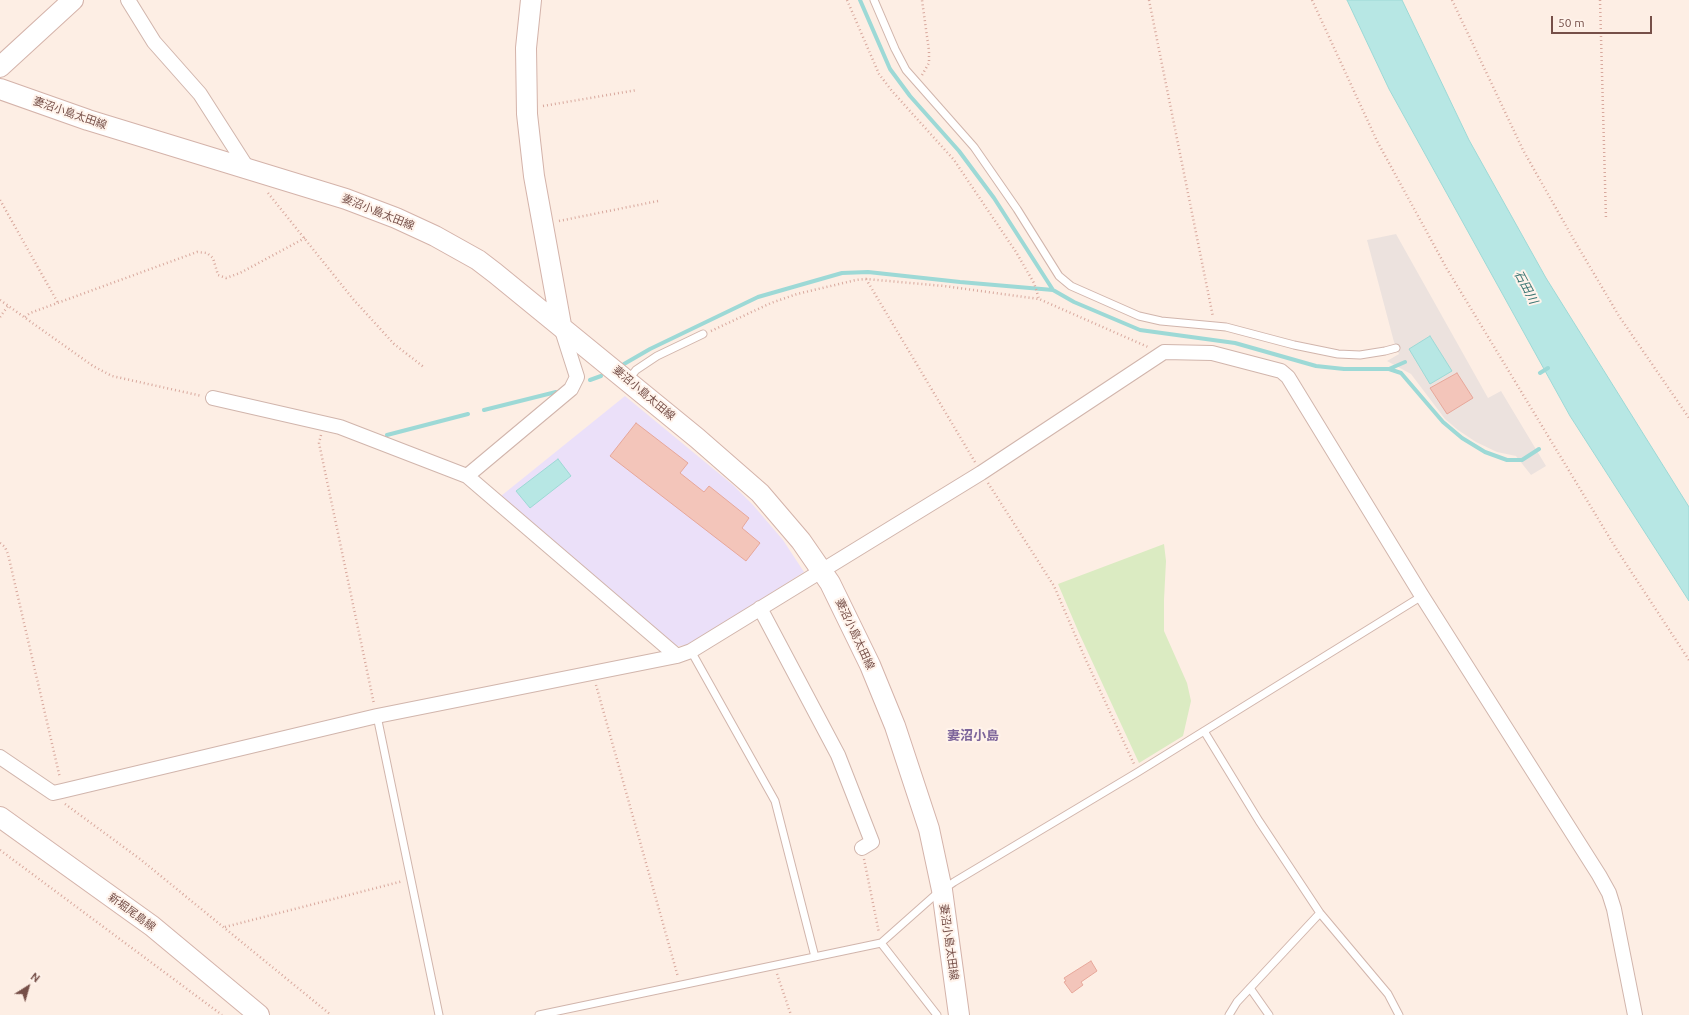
<!DOCTYPE html>
<meta charset="utf-8">
<style>
body{margin:0}
#map{position:relative;width:1689px;height:1015px;overflow:hidden;background:#fdeee4;font-family:Ubuntu,sans-serif}
canvas{display:block}
.north{position:absolute;left:8px;top:967px;width:40px;height:40px;-webkit-text-stroke:3px #fff3eb;paint-order:stroke;rotate:37deg;font-size:11px;font-weight:700;line-height:16px;text-align:center;color:#764f48}
.north::after{content:'';display:block;margin:auto;width:14px;height:18px;background:#764f48;clip-path:polygon(50% 0,100% 100%,50% 72%,0 100%)}
.scale{position:absolute;left:1551px;top:16px;width:101px;height:18px;box-sizing:border-box;border:2px solid #764f48;border-top:0;padding-left:5px;font-size:12px;line-height:14px;white-space:nowrap;color:#764f48;-webkit-text-stroke:3px #fff3eb;paint-order:stroke}
</style>
<div id="map">
<canvas width="1689" height="1015"></canvas>
<div class="north">N</div>
<div class="scale">50 m</div>
</div>
<script>
const context = document.querySelector('canvas').getContext('2d');
context.lineJoin = 'round';
function fill(path, color) { context.fillStyle = color; context.fill(path, 'evenodd'); }
const shape = rows => new Path2D(rows.map(r => 'M' + r).join(''));
function strokePath(path, color, width, dash) { context.strokeStyle = color; context.lineWidth = width; context.lineCap = dash ? 'butt' : 'round'; context.setLineDash(dash || []); context.stroke(path); }
function write(font, color, halo, rows, align = 'center') {
  context.font = font + ' Ubuntu,"Noto Sans JP",sans-serif'; context.lineWidth = 4; context.setLineDash([]); context.textBaseline = 'middle'; context.strokeStyle = halo; context.fillStyle = color; for (const [text, x, y, turn = 0] of rows) {
    context.save(); context.translate(x, y); context.rotate((+turn || 0) * Math.PI / 180); context.textAlign = isNaN(turn) ? turn : align; if (halo) context.strokeText(text, 0, 0); context.fillText(text, 0, 0); context.restore();
  }
}
const industrial = shape([
 [1396,234,1488,398,1501,391,1546,466,1531,475,1516,456,1497,452,1476,442,1458,430,1445,419,1411,374,1387,361,1399,354,1394,342,1367,240]
]);
const education = shape([
 [625,396,733,485,753,505,783,540,804,572,690,645,676,646,501,496]
]);
const green = shape([
 [1164,544,1166,561,1164,600,1164,631,1187,683,1191,701,1183,736,1139,763,1079,633,1058,584]
]);
const water = shape([
 [1347,0,1402,0,1469,140,1546,278,1689,507,1689,601,1570,416,1389,89,1347,0],
 [1430,336,1452,371,1430,384,1409,349,1430,336],
 [558,459,571,476,530,508,516,491,558,459]
]);
const stream = shape([
 [860,0,890,69,910,96,959,151,994,198,1053,290,1074,302,1140,330,1235,343,1316,366,1344,369,1389,369,1401,373,1443,422,1462,438,1485,452,1507,460,1522,460,1539,449],
 [624,364,650,349,758,297,842,273,868,272,960,282,1053,290],
 [1389,369,1405,362],
 [1540,373,1548,368],
 [590,380,601,376],
 [484,410,556,392],
 [387,435,468,414]
]);
const building = shape([
 [1457,373,1473,398,1447,414,1430,388,1457,373],
 [636,423,688,463,680,473,704,492,709,486,749,518,742,528,760,543,746,561,610,456,636,423],
 [1091,961,1097,971,1081,982,1083,985,1072,993,1064,982,1066,981,1064,978,1091,961]
]);
const path = shape([
 [847,0,879,74,892,91,954,160,1016,252,1034,283,1039,299],
 [1149,0,1213,317],
 [1312,0,1377,141,1447,269,1617,550,1689,660],
 [1452,0,1523,150,1574,240,1619,316,1689,418],
 [1600,0,1606,219],
 [922,75,929,63,929,51,922,0],
 [543,106,637,90],
 [268,193,353,299,394,344,425,368],
 [0,200,58,303],
 [559,221,658,201],
 [866,279,975,462],
 [0,300,93,366,112,376,202,396],
 [0,317,8,306],
 [25,317,30,313,197,252,207,253,213,258,218,275,226,278,240,273,305,238],
 [711,331,771,303,797,294,856,280,866,279,944,286,1039,299,1148,347],
 [321,435,319,443,374,704],
 [988,483,1054,586,1085,658,1134,764],
 [0,543,5,547,8,554,60,778],
 [596,685,678,977],
 [65,804,140,859,331,1015],
 [0,850,222,1015],
 [864,859,879,933],
 [225,927,403,881],
 [777,974,791,1015]
]);
const lane = shape([
 [874,0,895,49,906,70,974,147,1017,209,1059,276,1071,286,1139,316,1161,321,1226,327,1294,345,1338,354,1360,355,1385,351,1396,348],
 [628,380,636,370,657,356,703,334],
 [691,651,775,801,815,957],
 [377,716,439,1015],
 [1204,731,1259,821,1320,913,1388,994,1399,1015],
 [881,943,937,1015],
 [1250,988,1269,1015],
 [539,1015,881,943,934,896,954,882,1138,772,1422,596],
 [1229,1015,1237,1002,1320,913]
]);
const street = shape([
 [128,0,154,42,200,94,248,169],
 [213,398,340,427,467,476,677,656],
 [467,476,571,389,577,377,561,327],
 [760,608,838,755,872,842,862,848],
 [0,757,53,793,62,791,377,716,677,656,691,651,981,473,1164,352,1212,353,1281,371,1288,377,1422,596,1599,875,1609,893,1614,909,1635,1015]
]);
const secondary = shape([
 [531,0,526,48,527,114,534,176,561,325],
 [0,67,73,0],
 [0,89,88,120,346,199,396,218,435,236,478,260,495,273,697,438,760,493,801,541,830,583,870,665,895,726,929,829,942,890,959,1015],
 [0,817,152,926,259,1015]
]);
const streetNames = [
 ["妻沼小島太田線",70,113,19],
 ["妻沼小島太田線",378,212,22],
 ["妻沼小島太田線",644,393,40],
 ["妻沼小島太田線",855,634,65],
 ["新堀尾島線",132,912,36],
 ["妻沼小島太田線",949,942,82]
];
const waterNames = [
 ["石田川",1526,287,62]
];
const quarterNames = [
 ["妻沼小島",973,736]
];
fill(industrial, '#ece2de');
fill(education, '#ebe0f9');
fill(green, '#dbebc2');
fill(water, '#b7e7e4');
strokePath(water, '#9dd9d6', 1);
strokePath(stream, '#9dd9d6', 4);
fill(building, '#f3c5ba');
strokePath(building, '#e7a79a', 1);
strokePath(lane, '#d1b5ac', 9);
strokePath(street, '#d1b5ac', 16);
strokePath(secondary, '#d4b3aa', 22);
strokePath(path, '#d8a89d', 2.5, [1, 3]);
strokePath(lane, '#fff', 7);
strokePath(street, '#fff', 14);
strokePath(secondary, '#fff', 20);
write('11px', '#764f48', '#fff3eb', streetNames);
write('italic 12px', '#397572', '#fff3eb', waterNames);
write('bold 13px', '#7c649a', '#fff3eb', quarterNames);
</script>
